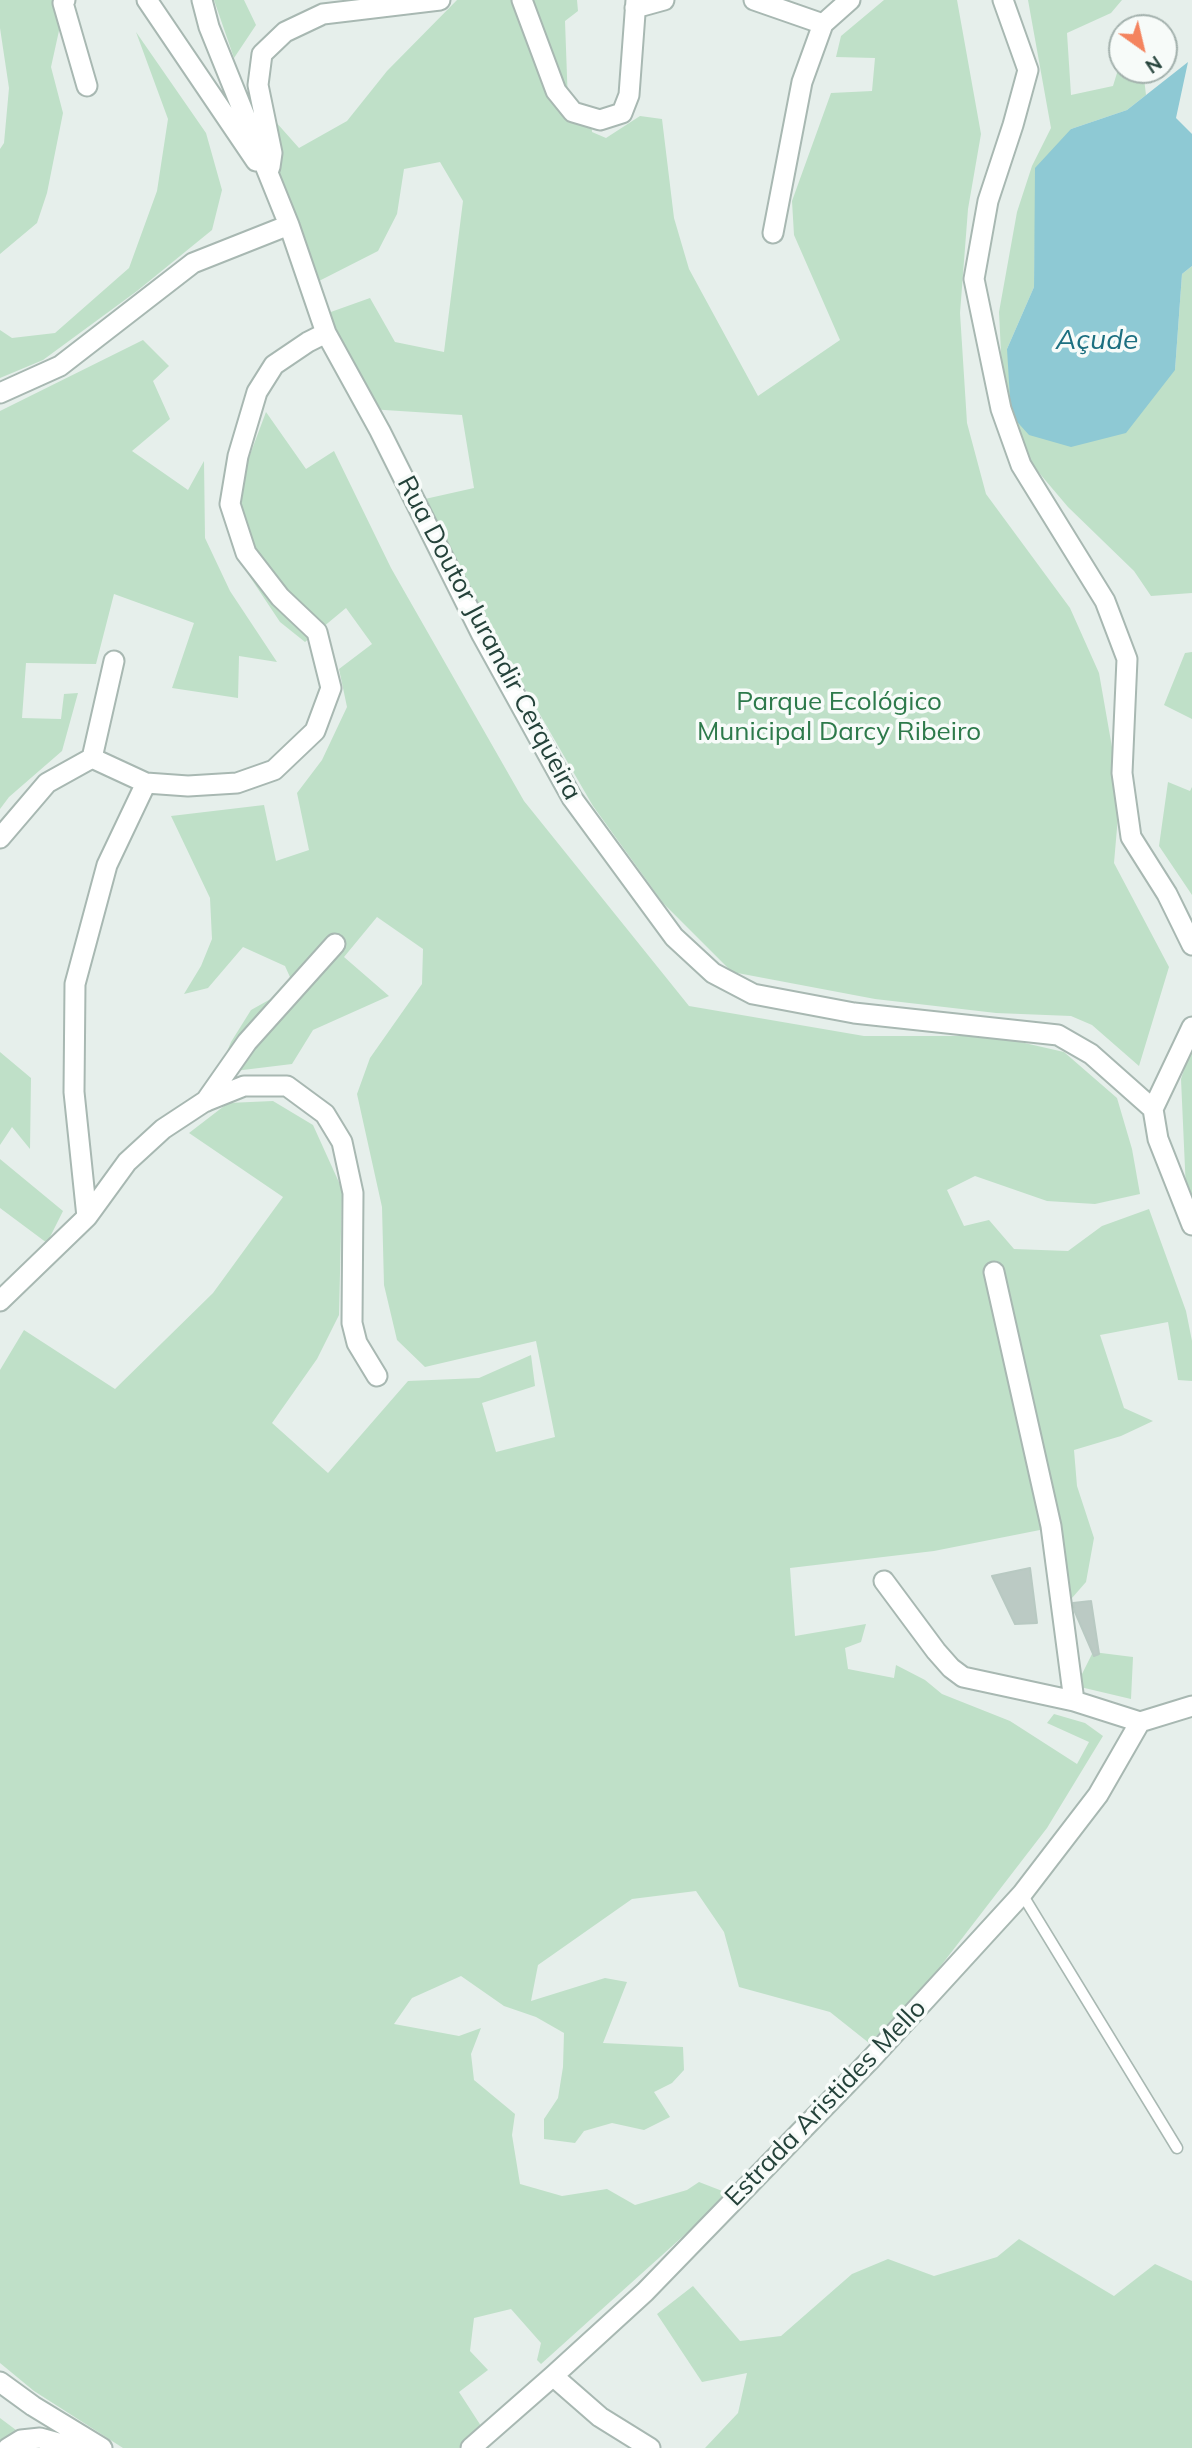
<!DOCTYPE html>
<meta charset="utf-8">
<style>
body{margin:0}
#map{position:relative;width:1192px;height:2448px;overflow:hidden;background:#e6efeb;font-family:Mulish,sans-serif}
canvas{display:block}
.north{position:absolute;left:1108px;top:14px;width:70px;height:70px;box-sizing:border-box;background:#f7fbf9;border:2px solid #a3b1ad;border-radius:50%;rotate:146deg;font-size:19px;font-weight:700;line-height:28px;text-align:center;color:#24423a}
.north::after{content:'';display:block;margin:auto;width:24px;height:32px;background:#f4845f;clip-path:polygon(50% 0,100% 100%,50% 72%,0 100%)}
</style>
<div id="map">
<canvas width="1192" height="2448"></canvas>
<div class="north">N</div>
</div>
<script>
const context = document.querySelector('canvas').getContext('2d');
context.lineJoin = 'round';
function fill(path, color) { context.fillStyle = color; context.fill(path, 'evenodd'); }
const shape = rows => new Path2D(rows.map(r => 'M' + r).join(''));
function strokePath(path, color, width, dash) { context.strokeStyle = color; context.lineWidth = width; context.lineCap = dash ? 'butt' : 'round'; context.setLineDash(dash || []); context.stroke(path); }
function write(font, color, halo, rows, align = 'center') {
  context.font = font + ' Mulish,sans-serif'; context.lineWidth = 7; context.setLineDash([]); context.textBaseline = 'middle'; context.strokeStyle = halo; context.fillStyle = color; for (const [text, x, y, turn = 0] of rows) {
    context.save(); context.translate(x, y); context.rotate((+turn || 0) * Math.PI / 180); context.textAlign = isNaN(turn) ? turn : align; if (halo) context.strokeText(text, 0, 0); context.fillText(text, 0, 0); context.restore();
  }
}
const green = shape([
 [0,0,75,0,64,8,51,67,63,113,47,193,37,223,0,254,0,149,4,143,9,88,0,28],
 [214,0,244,0,256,25,234,58],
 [457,0,577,0,578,11,565,21,568,104,591,110,592,132,606,138,640,116,662,119,674,218,689,269,758,396,840,340,794,235,792,201,831,93,872,91,875,58,836,57,841,36,884,0,957,0,981,134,968,209,960,313,967,423,986,494,1070,608,1099,673,1120,793,1114,863,1169,967,1139,1066,1092,1025,1071,1016,996,1013,875,999,732,972,663,903,593,806,416,501,474,488,462,415,369,409,328,313,370,298,395,342,444,352,463,201,440,162,404,169,397,214,378,251,319,281,274,172,275,121,299,148,347,121,387,71],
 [1028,0,1122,0,1111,13,1067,33,1071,95,1113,86,1121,60,1122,70,1143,70,1146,95,1127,110,1071,129,1035,236,1034,287,1007,349,1175,370,1182,274,1192,266,1192,593,1151,596,1134,571,1068,507,1018,448,1002,373,999,312,1017,212,1032,166,1051,128],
 [136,32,206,133,222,190,212,230,137,291,43,360,0,378,0,330,12,338,55,333,129,268,157,191,168,119],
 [143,340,169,366,153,381,170,419,132,451,188,490,204,461,205,538,230,591,277,662,239,656,238,698,172,688,194,623,114,594,96,664,26,663,22,718,61,719,64,694,78,693,62,751,9,797,0,809,0,411],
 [266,412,306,469,334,451,391,568,524,801,689,1006,864,1036,994,1036,1064,1052,1117,1098,1132,1149,1140,1194,1095,1204,1047,1201,975,1176,947,1190,964,1226,989,1220,1014,1249,1068,1251,1102,1226,1149,1209,1186,1311,1192,1341,1192,1381,1178,1380,1168,1322,1100,1335,1124,1408,1153,1421,1121,1436,1074,1450,1077,1486,1094,1538,1086,1582,1072,1598,1045,1529,934,1551,790,1568,795,1636,866,1624,861,1642,845,1648,848,1669,894,1678,896,1665,925,1680,942,1694,1010,1721,1077,1764,1089,1742,1047,1723,1054,1714,1085,1723,1103,1736,1047,1828,913,2002,869,2043,830,2012,739,1987,724,1932,696,1891,632,1899,538,1965,531,2001,605,1978,627,1982,603,2043,683,2047,684,2070,672,2083,654,2092,670,2117,644,2130,612,2123,584,2131,575,2143,544,2139,544,2119,558,2098,563,2067,564,2033,536,2017,504,2006,461,1976,412,1998,394,2024,459,2036,481,2028,471,2054,474,2080,515,2114,512,2135,520,2184,562,2196,607,2189,635,2205,687,2190,699,2182,730,2194,541,2364,537,2360,541,2343,511,2309,474,2318,470,2351,488,2370,459,2392,483,2429,459,2448,123,2448,34,2391,0,2363,0,1370,24,1330,115,1389,213,1293,283,1197,189,1133,228,1103,273,1101,313,1125,342,1189,339,1315,317,1359,272,1423,328,1473,408,1381,479,1378,531,1355,535,1386,482,1403,496,1452,555,1437,536,1341,425,1367,397,1340,384,1285,382,1207,357,1094,370,1058,422,984,423,949,377,917,344,957,389,996,313,1030,292,1064,218,1073,231,1042,251,1010,294,986,285,966,243,947,208,988,184,994,201,966,212,939,210,898,171,816,264,805,276,861,309,850,297,793,322,760,347,707,339,669,372,644,346,608,305,642,280,622,248,574,241,520,242,476],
 [1192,652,1192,719,1164,705,1185,653],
 [1168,782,1190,791,1192,787,1192,895,1159,846],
 [1192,1045,1192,1222,1187,1213,1181,1079],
 [0,1052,31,1078,30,1149,12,1127,0,1145],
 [0,1159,63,1211,47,1243,0,1208],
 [1093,1652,1133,1657,1131,1699,1076,1686],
 [1019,2239,1114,2296,1155,2264,1192,2281,1192,2448,705,2448,738,2413,747,2373,702,2382,657,2314,693,2286,740,2341,781,2336,852,2274,888,2259,934,2276,997,2257],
 [0,2418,20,2433,0,2444]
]);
const water = shape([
 [1188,62,1176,118,1192,134,1192,266,1182,274,1175,370,1126,433,1071,447,1029,435,1011,415,1007,349,1034,287,1035,168,1071,129,1127,110]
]);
const building = shape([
 [1030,1568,1037,1623,1015,1624,992,1576,1030,1568],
 [1091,1601,1099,1654,1094,1656,1075,1612,1073,1603,1091,1601]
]);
const service = shape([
 [1022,1894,1177,2148]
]);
const minor = shape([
 [65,0,63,3,87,86],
 [147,0,256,161],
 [202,0,209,27,289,225,326,333,380,431,482,635,572,798,674,937,713,973,753,994,854,1013,1058,1035,1091,1054,1153,1109],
 [522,0,556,91,573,112,600,120,622,113,629,95,636,0],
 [754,0,823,24],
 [1003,0,1028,70,1013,125,988,201,974,279,1001,409,1021,465,1105,601,1127,659,1122,773,1131,837,1167,894,1192,945],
 [635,8,664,0],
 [270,167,272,153,258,85,262,54,285,32,323,14,440,0],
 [773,233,802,82,823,24,850,0],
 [0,393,60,366,193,263,289,225],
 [114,661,92,758,146,783,188,786,237,783,274,770,315,731,331,688,317,632,280,597,246,553,230,504,238,456,257,392,274,365,308,342,326,333],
 [0,838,47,783,92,758],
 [205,1102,247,1042,335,944],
 [1153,1109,1158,1139,1192,1225],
 [1153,1109,1192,1027],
 [87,1217,127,1162,163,1129,204,1102,244,1086,287,1086,325,1114,342,1142,353,1193,352,1323,357,1343,377,1376],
 [994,1272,1051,1526,1074,1701],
 [0,1301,87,1217,74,1092,75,984,107,865,146,783],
 [884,1581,936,1651,951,1668,963,1677,1074,1701,1140,1722,1192,1706],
 [553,2376,600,2417,650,2448],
 [0,2382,33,2406,102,2448],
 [8,2448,21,2440,40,2438,76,2448],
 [471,2448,553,2376,645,2292,871,2059,1022,1894,1098,1795,1140,1722]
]);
const streetNames = [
 ["Rua Doutor Jurandir Cerqueira",489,638,62],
 ["Estrada Aristides Mello",826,2103,-46]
];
const parkNames = [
 ["Parque Ecológico",839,702],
 ["Municipal Darcy Ribeiro",839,732]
];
const waterNames = [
 ["Açude",1097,341]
];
fill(green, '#bfe0c8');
fill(water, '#8ec9d4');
fill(building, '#bbcac4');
strokePath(building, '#b8c9c2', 2);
strokePath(service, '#a8b8b2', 13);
strokePath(minor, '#a8b8b2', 23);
strokePath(service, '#fff', 10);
strokePath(minor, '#fff', 19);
write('26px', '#24423a', '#f7fbf9', streetNames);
write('26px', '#2d7a4b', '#f7fbf9', parkNames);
write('italic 28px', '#1c6f80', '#f7fbf9', waterNames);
</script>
